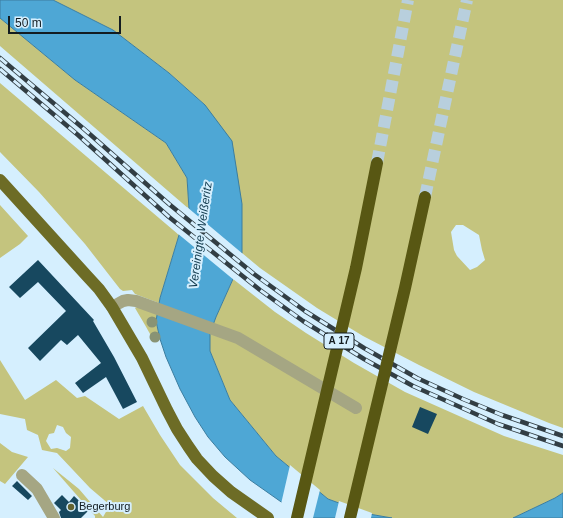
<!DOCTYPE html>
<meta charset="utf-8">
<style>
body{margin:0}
#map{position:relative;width:563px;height:518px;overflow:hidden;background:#d5effe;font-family:Helvetica,sans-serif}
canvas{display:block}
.scale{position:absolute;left:8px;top:16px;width:113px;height:18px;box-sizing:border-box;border:2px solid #131c21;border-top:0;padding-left:5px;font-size:12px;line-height:14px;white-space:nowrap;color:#131c21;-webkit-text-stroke:3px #d5effe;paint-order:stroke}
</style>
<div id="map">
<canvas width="563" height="518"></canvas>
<div class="scale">50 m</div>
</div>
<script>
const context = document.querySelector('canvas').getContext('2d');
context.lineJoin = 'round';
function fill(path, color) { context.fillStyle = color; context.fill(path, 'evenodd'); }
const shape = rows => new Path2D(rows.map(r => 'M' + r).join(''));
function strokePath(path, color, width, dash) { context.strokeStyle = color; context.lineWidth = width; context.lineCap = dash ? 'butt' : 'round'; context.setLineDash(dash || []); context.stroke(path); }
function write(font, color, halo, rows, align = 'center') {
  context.font = font + ' Helvetica,sans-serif'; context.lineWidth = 4; context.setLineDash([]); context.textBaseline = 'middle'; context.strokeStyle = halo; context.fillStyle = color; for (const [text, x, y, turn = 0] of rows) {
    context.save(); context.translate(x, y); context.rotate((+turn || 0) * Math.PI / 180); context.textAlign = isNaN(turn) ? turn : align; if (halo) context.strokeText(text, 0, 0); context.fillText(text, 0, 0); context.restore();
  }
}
const green = shape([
 [53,0,563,0,563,428,549,423,474,392,419,365,363,336,317,308,260,268,242,253,242,204,205,105,169,73,113,30],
 [456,225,463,225,479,235,482,250,485,260,477,267,470,270,457,256,454,250,451,232],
 [0,18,75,80,166,143,187,178,189,209,0,46],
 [0,83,179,235,160,298,159,303,135,294,132,290,123,291,120,289,85,244,39,192,0,152],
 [0,205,28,236,20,244,0,258],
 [233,279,275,312,306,333,354,363,405,392,504,436,563,455,563,493,555,498,513,518,392,518,369,514,328,499,276,456,230,400,210,351,210,333,216,317],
 [138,307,158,313,156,321,160,339,154,341,145,325,135,308],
 [0,360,25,400,56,380,77,398,85,396,119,419,143,406,160,435,180,465,213,498,237,518,95,518,95,516,53,468,79,489,103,517,110,505,90,488,57,453,42,450,38,435,27,430,25,419,0,414],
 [57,425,63,427,66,433,71,437,70,448,66,451,57,448,51,449,46,441,49,434,54,433],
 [0,443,12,452,28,457,5,484,0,481]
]);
const water = shape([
 [0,0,53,0,113,30,169,73,205,105,232,141,242,204,242,253,233,279,216,317,210,333,210,351,230,400,276,456,328,499,369,514,392,518,304,518,250,480,225,457,208,437,195,417,180,389,166,357,160,339,156,321,160,298,179,235,189,209,187,178,166,143,75,80,0,18,0,0],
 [563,493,563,518,513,518,555,498,563,493]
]);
const pier = shape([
 [187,207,243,254,234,280,177,233],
 [290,465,320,490,313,518,301,518,281,504],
 [339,501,372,513,371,518,335,518]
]);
const building = shape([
 [38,260,94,320,93,321,114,357,137,402,123,409,106,377,83,393,75,383,101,363,78,335,67,345,61,340,40,361,28,348,66,311,38,282,20,298,9,287],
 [420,407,437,414,428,434,412,427],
 [17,481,32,496,28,500,12,486],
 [62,495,69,502,74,496,89,510,81,518,61,518,59,512,61,510,54,503]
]);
const highwayTunnel = shape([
 [377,163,408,0],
 [425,197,467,0]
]);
const minor = shape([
 [112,307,123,301,128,300,136,301,238,338,356,408],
 [22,475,37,489,54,518]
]);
const major = shape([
 [0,180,87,276,99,289,112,307,142,358,167,410,177,429,188,446,197,459,213,476,231,492,268,518]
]);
const rail = shape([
 [0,58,84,129,169,204,254,274,305,311,364,348,417,378,463,399,502,415,563,436],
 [0,69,78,135,169,217,260,290,303,321,364,359,413,386,498,424,563,446]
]);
const highwayBridge = shape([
 [297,518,356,268,377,163],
 [350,518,405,288,425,197]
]);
const trees = [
 [152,322],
 [155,337]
];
const markers = [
 [71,507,4,"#63632f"]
];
const shields = [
 [339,341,30]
];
const shieldNames = [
 ["A 17",339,341]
];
const poiNames = [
 ["Begerburg",79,507]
];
const waterNames = [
 ["Vereinigte Weißeritz",201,235,-82]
];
fill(green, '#c4c47e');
fill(water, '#4ea7d5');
strokePath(water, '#3c7d9f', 1);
fill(pier, '#d5effe');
fill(building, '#17485f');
strokePath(highwayTunnel, '#b8cfdd', 12, [12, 6]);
strokePath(minor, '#a5a683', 12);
strokePath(major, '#6d6c26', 12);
strokePath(rail, '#323e44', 4.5);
strokePath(rail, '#d5effe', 3, [9]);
strokePath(highwayBridge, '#585713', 12);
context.fillStyle = '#899374';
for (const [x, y] of trees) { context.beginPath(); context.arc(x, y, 5.5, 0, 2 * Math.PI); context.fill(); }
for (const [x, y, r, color] of markers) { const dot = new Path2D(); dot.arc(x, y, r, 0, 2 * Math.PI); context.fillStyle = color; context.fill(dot); strokePath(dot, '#d5effe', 1.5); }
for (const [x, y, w] of shields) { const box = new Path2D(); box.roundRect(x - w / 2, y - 8, w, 16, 3); context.fillStyle = '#d5effe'; context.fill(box); strokePath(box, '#131c21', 1); }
write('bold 10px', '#131c21', null, shieldNames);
write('11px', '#131c21', '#d5effe', poiNames, 'left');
write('italic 12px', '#11394c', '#d5effe', waterNames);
</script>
